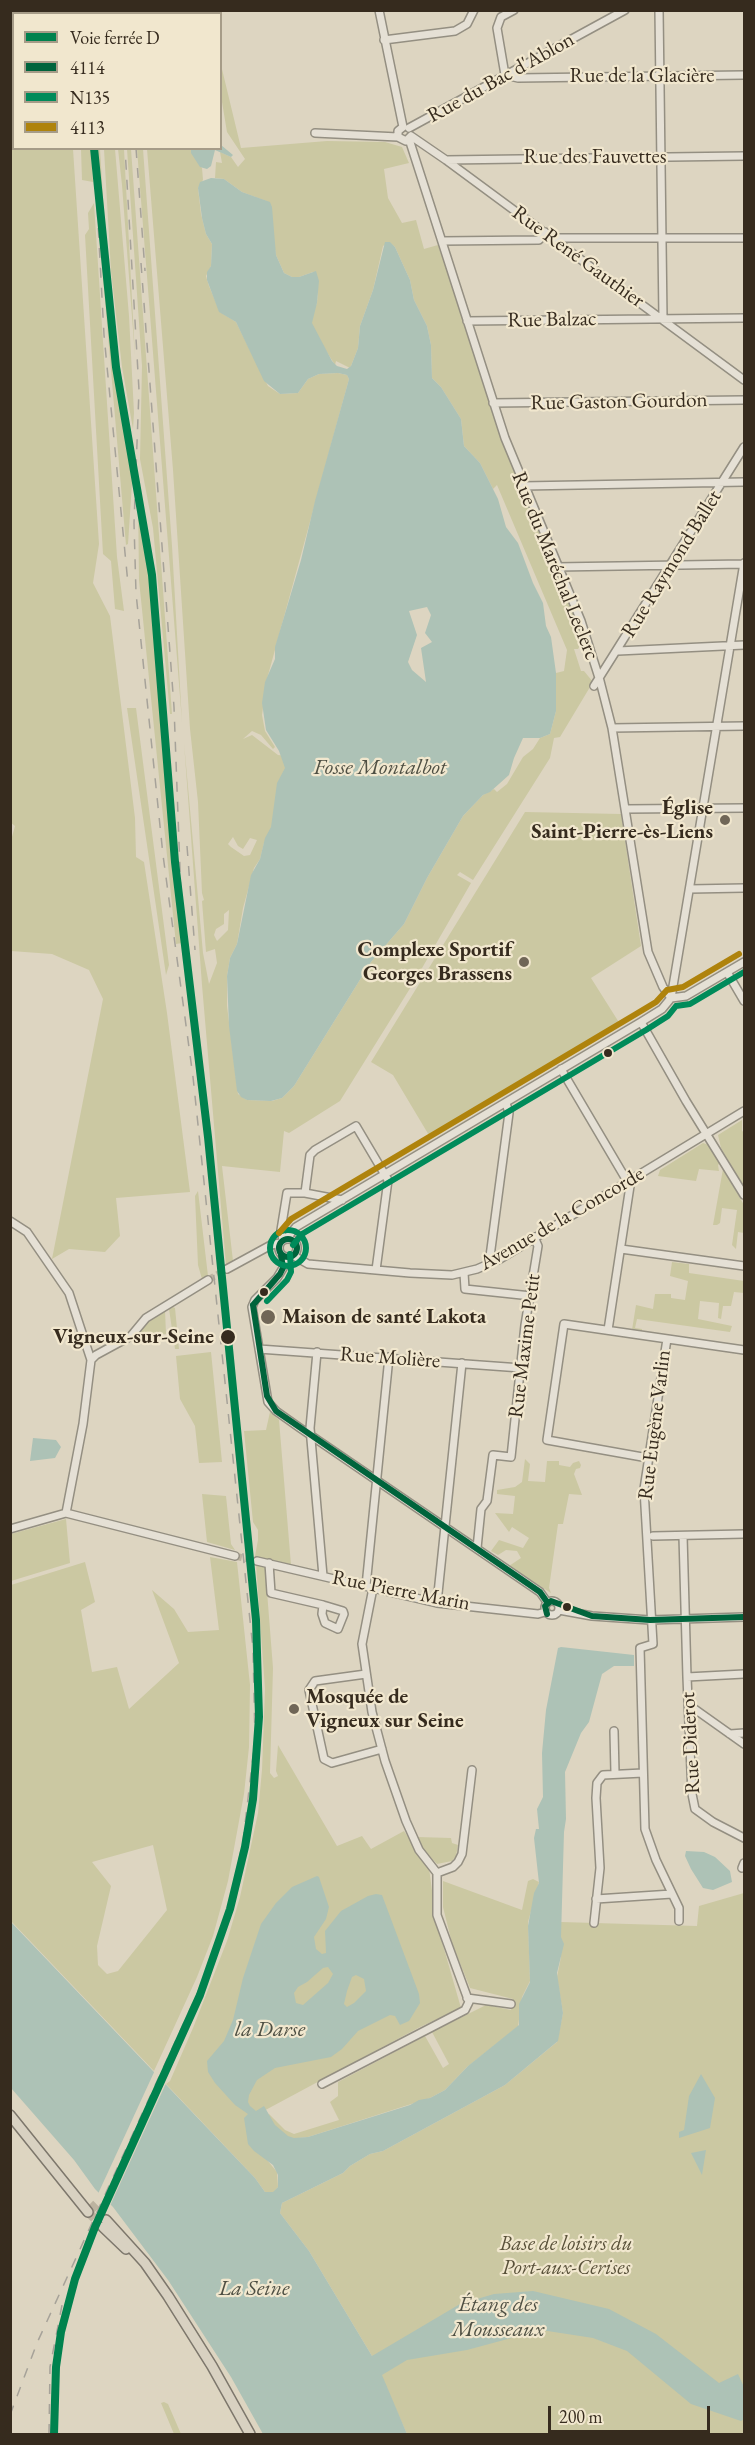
<!DOCTYPE html>
<meta charset="utf-8">
<style>
body{margin:0}
#map{position:relative;width:755px;height:2445px;overflow:hidden;background:#ddd5c1;font-family:"EB Garamond",serif}
canvas{display:block}
.frame{position:absolute;inset:0;border:12px solid #362b1e;pointer-events:none}
.legend{position:absolute;left:12px;top:12px;width:210px;height:138px;box-sizing:border-box;background:#f1e7ce;border:2px solid #a69c88;margin:0;padding:8px 10px;list-style:none;font-size:18px;color:#362b1e}
.legend li{display:flex;align-items:center;gap:12px;height:30px}
.legend b{width:30px;border:2px solid #a69c88}
.scale{position:absolute;left:548px;top:2406px;width:162px;height:27px;box-sizing:border-box;border:3px solid #362b1e;border-top:0;padding-left:8px;font-size:18px;line-height:21px;white-space:nowrap;color:#362b1e;-webkit-text-stroke:4px #f1e7ce;paint-order:stroke}
</style>
<div id="map">
<canvas width="755" height="2445"></canvas>
<div class="frame"></div>
<ul class="legend">
<li><b style="height:8px;background:#00824e"></b>Voie ferrée D</li>
<li><b style="height:8px;background:#00643c"></b>4114</li>
<li><b style="height:8px;background:#008b5a"></b>N135</li>
<li><b style="height:8px;background:#af830c"></b>4113</li>
</ul>
<div class="scale">200 m</div>
</div>
<script>
const context = document.querySelector('canvas').getContext('2d');
context.lineJoin = 'round';
function fill(path, color) { context.fillStyle = color; context.fill(path, 'evenodd'); }
const shape = rows => new Path2D(rows.map(r => 'M' + r).join(''));
function strokePath(path, color, width, dash) { context.strokeStyle = color; context.lineWidth = width; context.lineCap = dash ? 'butt' : 'round'; context.setLineDash(dash || []); context.stroke(path); }
function write(font, color, halo, rows, align = 'center') {
  context.font = font + ' "EB Garamond",serif'; context.lineWidth = 4.5; context.setLineDash([]); context.textBaseline = 'middle'; context.strokeStyle = halo; context.fillStyle = color; for (const [text, x, y, turn = 0] of rows) {
    context.save(); context.translate(x, y); context.rotate((+turn || 0) * Math.PI / 180); context.textAlign = isNaN(turn) ? turn : align; if (halo) context.strokeText(text, 0, 0); context.fillText(text, 0, 0); context.restore();
  }
}
const green = shape([
 [13,17,14,148,73,149,99,544,93,583,110,616,135,818,136,857,144,862,167,1013,190,1192,116,1198,120,1236,105,1252,69,1249,52,1259,103,999,89,970,52,954,11,951,10,844,15,826,10,822,10,18],
 [221,65,241,148,327,141,385,142,402,147,409,163,384,169,388,198,402,223,416,220,424,249,438,245,525,498,584,639,578,649,574,649,581,671,584,671,593,682,560,737,554,738,550,758,473,880,460,872,457,875,471,883,414,982,340,1101,289,1133,284,1131,280,1172,222,1166,233,1261,226,1265,202,985,184,743,203,953,209,984,217,963,215,949,206,952,202,901,204,900,202,893,198,802,190,729,173,470,147,149,191,149,202,168,203,180,198,188,201,214,206,234,212,244,211,266,206,276,209,286,220,312,236,322,268,386,280,394,298,393,308,379,319,374,338,373,347,375,349,379,267,679,262,715,265,731,275,747,273,749,261,735,252,731,243,739,252,735,278,755,295,757,267,843,264,843,260,859,254,868,243,908,237,944,230,958,227,976,227,1006,238,1094,247,1100,272,1101,282,1098,294,1086,371,962,404,924,427,878,463,816,483,795,494,789,497,792,507,784,523,757,533,749,540,738,550,734,556,711,556,673,564,671,567,650,497,485,493,489,480,463,464,446,461,419,441,387,432,378,431,345,427,326,414,300,410,280,395,247,389,242,383,246,373,290,360,326,358,348,351,366,350,368,336,361,335,365,311,327,311,317,317,303,318,291,313,272,299,277,292,277,284,273,276,255,266,201,242,192,224,179,215,178,216,162,222,163,220,152,231,157,238,167,245,159,227,132,221,96],
 [233,837,238,846,243,849,250,838,257,840,250,855,244,856,231,847,228,844],
 [229,910,228,930,217,941,214,935,216,929,224,924,224,914],
 [81,149,91,149,93,182,82,180],
 [97,149,100,149,106,246,99,184],
 [104,149,115,149,129,316,134,413,133,429,122,367,111,271],
 [118,149,124,149,135,356,122,185],
 [127,149,131,149,172,714,170,714,153,528,140,459,142,366],
 [137,149,143,149,172,546,182,722],
 [94,203,117,557,124,611,115,609,111,561,103,554,85,235,89,229,88,213],
 [101,254,113,357,133,468,128,544,126,545],
 [138,497,148,545,182,943,176,944,139,580],
 [127,708,136,708,169,965,166,975],
 [525,812,621,814,641,946,591,978,620,1024,430,1137,393,1075,371,1062],
 [742,1120,742,1131,744,1132,744,1187,721,1148,718,1135],
 [703,1143,709,1145,720,1163,718,1165,719,1171,699,1169,696,1181,658,1176,660,1170],
 [723,1169,744,1205,744,1233,738,1232,736,1249,732,1245,737,1210,722,1208,720,1223,717,1225,713,1225],
 [198,1191,208,1276,202,1279,198,1265,195,1196],
 [672,1262,689,1264,689,1273,744,1281,744,1293,734,1292,731,1306,723,1306,721,1319,718,1318,719,1303,700,1301,698,1319,732,1326,730,1332,637,1319,635,1328,642,1329,642,1332,632,1330,636,1305,653,1309,655,1294,671,1294,671,1298,685,1300,688,1281,670,1276],
 [173,1307,175,1308,179,1349,175,1349,169,1309],
 [165,1310,166,1334,132,1338,147,1321],
 [211,1352,222,1462,199,1463,195,1426,180,1399,176,1356],
 [270,1412,279,1420,291,1565,255,1558,255,1556,258,1540,258,1530,253,1522,244,1431,266,1430],
 [525,1459,530,1464,528,1481,545,1482,547,1461,559,1461,559,1465,570,1467,573,1463,579,1461,581,1465,580,1468,576,1469,574,1474,582,1495,569,1494,563,1524,558,1524,549,1588,551,1593,509,1566,521,1558,517,1551,506,1550,498,1555,491,1551,499,1540,523,1548,529,1538,512,1527,509,1532,495,1513,513,1514,515,1496,497,1494,497,1490,515,1487,522,1482],
 [202,1494,226,1496,231,1544,235,1550,207,1542],
 [66,1519,70,1563,11,1581,11,1534],
 [210,1557,237,1562,250,1685,249,1747,244,1794,228,1881,213,1936,197,1977,154,2071,11,1921,11,1585,85,1562,95,1602,81,1610,92,1672,117,1667,129,1709,179,1663,152,1590,174,1609,188,1632,219,1630],
 [153,1845,167,1910,118,1971,107,1974,98,1965,97,1946,111,1886,92,1862],
 [256,1564,265,1566,273,1668,270,1773,274,1778,278,1776,276,1771,278,1745,337,1846,362,1836,371,1849,404,1831,429,1868,436,1921,461,2008,420,2027,245,2121,267,2160,277,2172,278,2187,274,2192,265,2192,255,2178,166,2084,170,2081,193,2028,227,1941,240,1897,258,1813,262,1770,265,1689],
 [417,1837,451,1838,452,1843,458,1845,456,1856,452,1861,437,1864,422,1848],
 [533,1879,539,1882,528,1922,530,1981,522,1997,518,2027,467,2067,445,2090,430,2098,308,2137,290,2139,278,2130,266,2116,269,2114,285,2130,294,2134,339,2120,330,2102,338,2096,338,2082,425,2036,443,2068,449,2064,432,2032,486,2005,511,2010,513,1999,470,1988,452,1943,443,1907,443,1881,522,1910,528,1881],
 [744,1893,744,2434,407,2434,372,2356,309,2251,280,2213,282,2203,343,2173,350,2166,370,2154,383,2151,505,2085,557,2042,563,2013,557,1977,561,1957,561,1922,697,1926,699,1906],
 [164,2402,168,2404,181,2434,174,2434,161,2403]
]);
const water = shape([
 [11,10,61,10,61,11,59,13,14,14,13,17,11,18],
 [221,145,233,155,231,157,215,150,211,166,207,169,200,167,191,153,191,149,220,148],
 [211,178,224,179,242,192,270,202,272,207,276,255,284,273,292,277,299,277,316,271,319,281,317,303,312,323,332,361,337,366,347,369,351,366,358,348,360,326,373,290,385,242,390,242,395,247,410,280,414,300,427,326,431,345,432,378,441,387,461,419,464,446,480,463,498,499,506,527,518,543,533,583,543,603,546,626,551,637,556,673,556,711,550,734,540,738,523,738,514,758,509,775,490,792,483,795,463,816,427,878,404,924,371,962,294,1086,282,1098,271,1101,247,1100,241,1097,237,1091,229,1026,227,976,230,958,237,944,251,875,260,859,265,838,271,827,277,783,285,768,279,751,266,730,262,703,265,682,275,659,275,647,301,560,315,501,349,379,347,375,338,373,319,374,308,379,298,393,280,394,264,381,236,322,219,312,207,280,207,272,211,266,212,244,206,234,202,218,198,188,200,182],
 [427,607,431,615,425,633,432,642,421,648,426,682,412,670,408,662,417,635,409,611],
 [33,1438,56,1440,61,1447,55,1458,30,1461],
 [561,1647,634,1655,634,1666,614,1666,602,1674,589,1722,581,1733,565,1772,566,1819,564,1832,561,1937,564,1944,557,1973,563,2013,558,2041,505,2085,383,2151,370,2154,350,2166,343,2173,282,2203,280,2213,309,2251,372,2356,460,2304,494,2294,533,2291,609,2309,656,2334,719,2383,738,2374,744,2387,744,2419,741,2421,691,2404,627,2351,593,2338,541,2330,467,2350,407,2360,382,2375,407,2434,263,2434,231,2377,168,2280,113,2207,95,2189,74,2160,11,2088,10,1921,255,2178,265,2192,273,2192,278,2187,278,2175,273,2165,254,2151,248,2144,244,2118,248,2114,235,2105,215,2083,208,2072,207,2061,224,2041,233,2020,243,1978,261,1924,276,1903,292,1887,317,1876,319,1877,329,1907,326,1919,314,1937,316,1949,322,1954,326,1953,325,1931,341,1911,368,1896,376,1894,382,1895,419,1994,420,2003,409,2021,400,2025,395,2016,390,2015,358,2031,342,2049,331,2057,275,2068,257,2080,249,2095,248,2102,250,2106,256,2111,264,2106,275,2125,288,2136,294,2138,308,2137,410,2105,419,2100,430,2098,445,2090,468,2066,519,2025,519,2004,530,1982,528,1926,534,1893,539,1883,534,1838,536,1829,539,1829,537,1809,543,1797,542,1753,546,1710,558,1648],
 [328,1967,333,1974,328,1983,303,2005,296,2003,294,1993,298,1987,307,1982,323,1968],
 [356,1975,364,1979,366,1991,354,2003,347,2007,344,2004,347,1991,352,1977],
 [686,1851,704,1852,715,1857,730,1871,732,1882,713,1890,703,1888,691,1869,685,1856],
 [701,2074,715,2098,710,2128,679,2138,679,2132,684,2130,689,2096],
 [706,2150,702,2175,691,2153]
]);
const pier = shape([
 [156,2068,167,2081,109,2208,97,2196]
]);
const minorTunnel = shape([
 [208,1280,227,1269],
 [235,1556,257,1561]
]);
const majorTunnel = shape([
 [90,2204,106,2220],
 [88,2212,103,2227]
]);
const minor = shape([
 [379,10,403,127],
 [514,10,501,17,497,28,505,75,518,78,744,75],
 [659,10,663,319],
 [384,40,455,31,467,24,474,10],
 [403,127,398,131,398,137,406,141,411,136],
 [409,128,625,10],
 [315,133,398,137],
 [411,136,446,160,744,380],
 [409,139,505,438,581,621,600,681,612,728,648,952,663,987,671,998],
 [446,160,744,156],
 [552,238,744,238],
 [442,241,539,240,545,232],
 [467,321,744,318],
 [493,403,744,400],
 [523,486,744,482],
 [556,567,744,564],
 [618,651,744,645],
 [594,686,744,447],
 [612,728,744,726],
 [626,809,744,808],
 [690,889,744,888],
 [727,972,744,1001],
 [671,998,744,563],
 [641,1022,686,1101,744,1195],
 [561,1069,630,1186,608,1330],
 [305,1193,310,1155,315,1150,356,1126,388,1180,376,1270],
 [10,1221,27,1232,69,1293,91,1360],
 '279 1248a9 9 0 1 1 18 0a9 9 0 1 1-18 0Z',
 [286,1239,296,1227,641,1022,662,1009,671,998,686,996,744,962],
 [283,1240,281,1230,287,1193,305,1193,342,1200],
 [621,1249,744,1266],
 [294,1256,308,1264,410,1273,452,1275,477,1269,500,1259,744,1111],
 [289,1258,277,1278,255,1300,252,1307,268,1402,276,1411,300,1428,540,1592,547,1602],
 [489,1264,509,1113,506,1103],
 [227,1269,271,1245,280,1243],
 [464,1273,465,1289,531,1296],
 [667,1339,644,1489,653,1644,640,1648,645,1829,656,1860,679,1908,679,1921],
 [259,1349,521,1368],
 [317,1352,310,1428,323,1576],
 [648,1458,547,1440,564,1324,744,1350],
 [66,1513,83,1424,91,1360,96,1355,131,1336,146,1318,208,1280],
 [66,1513,235,1556],
 [10,1529,66,1513],
 [653,1536,744,1534],
 [683,1536,687,1677,692,1794,695,1809,713,1822,744,1838],
 [477,1548,481,1509,487,1501,493,1455,511,1457,525,1325,538,1246,534,1237],
 [257,1561,437,1603,538,1614,545,1612],
 [269,1563,271,1593,323,1605,343,1611,344,1614,338,1629,325,1623,322,1614,323,1605],
 [366,1586,389,1357],
 '545 1608a7 7 0 1 1 14 0a7 7 0 1 1-14 0Z',
 [437,1603,462,1363],
 [559,1610,592,1616,650,1620,744,1617],
 [366,1674,315,1681,309,1690,324,1759,332,1763,382,1749],
 [687,1677,744,1674],
 [689,1705,744,1744],
 [614,1731,615,1773],
 [730,1734,744,1733],
 [742,1868,744,1863],
 [437,1873,453,1867,458,1862,462,1854,472,1770],
 [596,1899,672,1894],
 [594,1923,600,1868,596,1798,597,1783,603,1775,643,1773],
 [467,1998,511,2004],
 [322,2084,465,2010,469,2002,437,1915,437,1873,419,1850,406,1821,385,1761,372,1712,362,1644,373,1588]
]);
const major = shape([
 [10,2115,88,2212],
 [106,2220,145,2263,168,2296,212,2366,250,2434],
 [103,2227,126,2249]
]);
const rail = shape([
 [108,10,108,14],
 [123,10,123,14],
 [94,148,104,335,128,584],
 [136,148,145,271],
 [141,263,174,707,181,896,192,996],
 [187,846,195,950],
 [10,2415,37,2343,197,1994,217,1943,229,1905,243,1841,255,1739,253,1649,193,1077,163,855,136,593,134,523,139,390,125,148],
 [49,2434,50,2367,63,2300]
]);
const bus1 = shape([
 '279 1248a9 9 0 1 1 18 0a9 9 0 1 1-18 0Z',
 [253,1305,267,1396,276,1411,540,1592,547,1602],
 [253,1305,280,1274,283,1268,281,1255],
 [547,1614,545,1606,551,1601,592,1616,650,1620,744,1617]
]);
const bus2 = shape([
 '270 1248a18 18 0 1 1 36 0a18 18 0 1 1-36 0Z',
 [293,1245,302,1234,646,1030,668,1016,676,1006,690,1004,744,972],
 [267,1301,287,1280,291,1272,290,1254]
]);
const bus3 = shape([
 [279,1233,291,1219,636,1014,656,1002,667,990,683,987,739,954]
]);
const rail1 = shape([
 [54,2434,56,2367,61,2332,75,2279,95,2227,200,1995,230,1909,245,1847,253,1799,259,1717,256,1620,208,1137,175,862,152,575,116,367,94,148]
]);
const markers = [
 [725,820,6,"#706657"],
 [524,962,6,"#706657"],
 [608,1053,5,"#362b1e"],
 [264,1292,5,"#362b1e"],
 [268,1317,8,"#706657"],
 [228,1337,8,"#362b1e"],
 [567,1607,5,"#362b1e"],
 [294,1709,6,"#706657"]
];
const streetNames = [
 ["Rue de la Glacière",642,76],
 ["Rue du Bac d'Ablon",501,78,-29],
 ["Rue des Fauvettes",595,157],
 ["Rue René Gauthier",578,257,36],
 ["Rue Balzac",552,320,-1],
 ["Rue Gaston Gourdon",619,402,-1],
 ["Rue Raymond Ballet",672,564,-58],
 ["Rue du Maréchal Leclerc",555,566,68],
 ["Avenue de la Concorde",562,1219,-30],
 ["Rue Maxime Petit",525,1346,-83],
 ["Rue Molière",390,1358,4],
 ["Rue Eugène Varlin",655,1425,-83],
 ["Rue Pierre Marin",401,1591,11],
 ["Rue Diderot",691,1743,-93]
];
const poiNames = [
 ["Église",713,808],
 ["Saint-Pierre-ès-Liens",713,832],
 ["Complexe Sportif",512,950],
 ["Georges Brassens",512,974],
 ["Maison de santé Lakota",282,1317,"left"],
 ["Mosquée de",306,1697,"left"],
 ["Vigneux sur Seine",306,1721,"left"]
];
const stopNames = [
 ["Vigneux-sur-Seine",214,1337]
];
const parkNames = [
 ["Base de loisirs du",566,2244],
 ["Port-aux-Cerises",566,2268]
];
const waterNames = [
 ["Fosse Montalbot",380,768],
 ["la Darse",270,2030],
 ["La Seine",254,2289],
 ["Étang des",498,2305],
 ["Mousseaux",498,2330]
];
fill(green, '#cbc8a2');
fill(water, '#adc2b6');
fill(pier, '#ddd5c1');
strokePath(minorTunnel, '#bcb3a0', 7, [7, 3.5]);
strokePath(majorTunnel, '#bcb3a0', 9, [9, 4.5]);
strokePath(minor, '#948f82', 10);
strokePath(major, '#7d776c', 12);
strokePath(minor, '#e5e0d5', 7);
strokePath(major, '#d8d1c1', 9);
strokePath(rail, '#a6a299', 1.5, [10, 10]);
strokePath(bus1, '#00643c', 6);
strokePath(bus2, '#008b5a', 6);
strokePath(bus3, '#af830c', 6);
strokePath(rail1, '#00824e', 8);
for (const [x, y, r, color] of markers) { const dot = new Path2D(); dot.arc(x, y, r, 0, 2 * Math.PI); context.fillStyle = color; context.fill(dot); strokePath(dot, '#f1e7ce', 2); }
write('21px', '#362b1e', '#f1e7ce', streetNames);
write('bold 21px', '#362b1e', '#f1e7ce', poiNames, 'right');
write('bold 21px', '#362b1e', '#f1e7ce', stopNames, 'right');
write('italic 21px', '#585039', '#f1e7ce', parkNames);
write('italic 22px', '#4e4f43', '#f1e7ce', waterNames);
</script>
